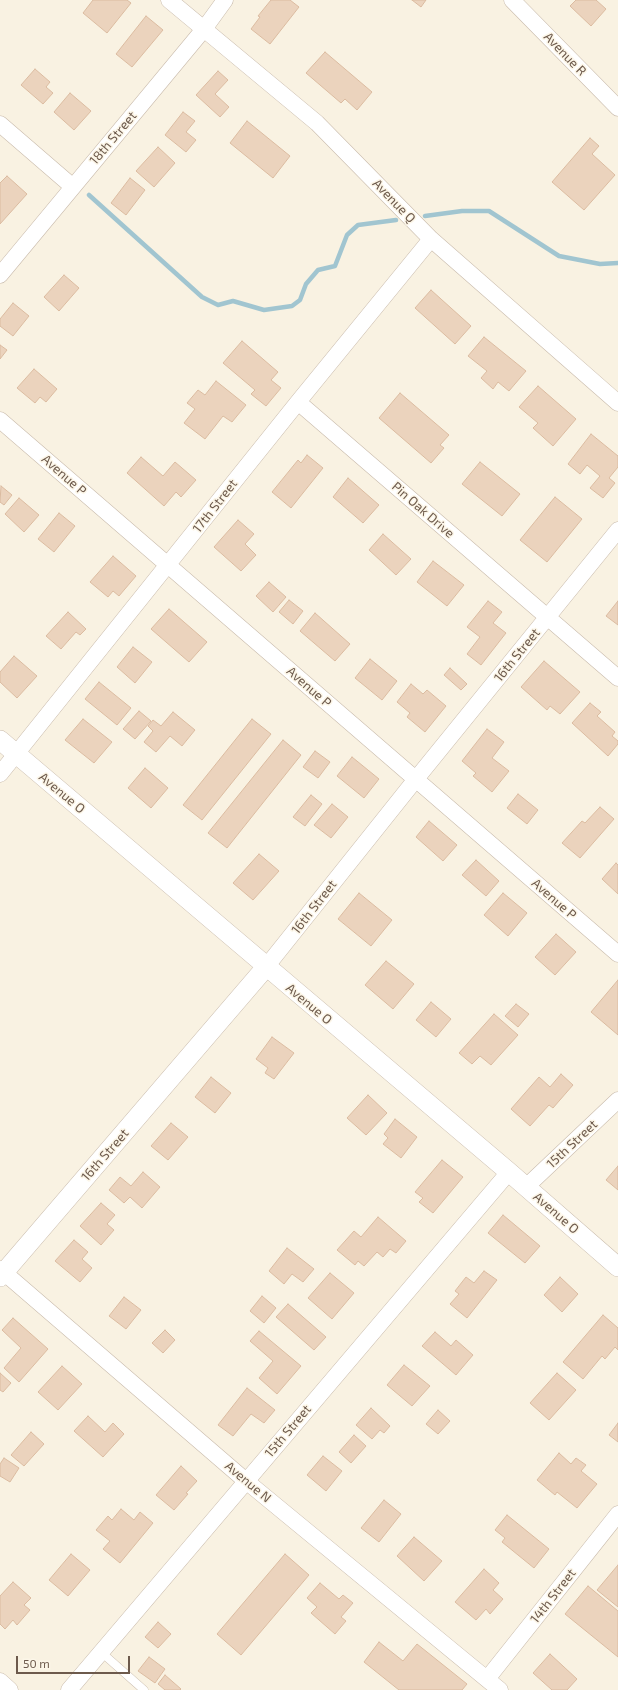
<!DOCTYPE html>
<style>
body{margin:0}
#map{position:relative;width:618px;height:1690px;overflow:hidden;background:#f9f2e2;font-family:"Exo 2",sans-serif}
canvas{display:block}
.scale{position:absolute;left:16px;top:1656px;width:114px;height:18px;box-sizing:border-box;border:2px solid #6d5a4c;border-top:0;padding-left:5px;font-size:12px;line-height:14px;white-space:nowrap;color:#6d5a4c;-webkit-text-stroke:3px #fcf6e8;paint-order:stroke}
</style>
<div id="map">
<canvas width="618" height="1690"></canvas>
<div class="scale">50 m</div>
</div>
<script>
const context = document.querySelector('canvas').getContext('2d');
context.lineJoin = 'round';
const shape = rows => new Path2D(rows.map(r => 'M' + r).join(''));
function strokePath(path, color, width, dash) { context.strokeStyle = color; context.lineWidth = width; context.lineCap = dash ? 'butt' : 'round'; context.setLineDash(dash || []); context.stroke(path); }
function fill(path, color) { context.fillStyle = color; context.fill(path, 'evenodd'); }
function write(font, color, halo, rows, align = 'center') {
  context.font = font + ' "Exo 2",sans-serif'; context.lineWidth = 3; context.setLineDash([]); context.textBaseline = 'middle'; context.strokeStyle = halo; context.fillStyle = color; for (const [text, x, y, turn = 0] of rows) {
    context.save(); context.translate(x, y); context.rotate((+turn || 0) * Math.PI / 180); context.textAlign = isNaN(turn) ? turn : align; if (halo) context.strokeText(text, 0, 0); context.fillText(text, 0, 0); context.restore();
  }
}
const stream = shape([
 [89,195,202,297,218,305,233,301,264,310,292,306,300,300,306,284,318,270,335,266,347,235,358,225,396,220],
 [425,216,462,211,489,211,559,256,600,264,618,263]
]);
const building = shape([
 [93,0,127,0,131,3,107,33,83,13,93,0],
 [271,0,290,0,299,7,270,44,251,29,260,17,258,16,271,0],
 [412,0,426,0,421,7,412,0],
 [576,0,596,0,606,9,591,26,570,6,576,0],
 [146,16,163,30,132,67,116,54,146,16],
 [325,52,372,92,357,110,345,99,341,103,306,73,325,52],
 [35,69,50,82,46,87,53,93,43,104,21,85,35,69],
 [218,71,228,80,215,94,229,107,220,117,196,95,218,71],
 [70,93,91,111,74,130,54,112,70,93],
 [183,112,195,121,186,132,196,140,186,152,165,135,183,112],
 [247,121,290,156,273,178,230,143,247,121],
 [590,138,599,146,592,154,615,175,584,210,552,182,590,138],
 [158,147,175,163,154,187,136,171,158,147],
 [7,176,27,194,0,224,0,183,7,176],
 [130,178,145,190,126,215,111,203,130,178],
 [64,275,79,288,59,311,44,297,64,275],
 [431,290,471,326,455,344,415,308,431,290],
 [13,303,29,316,13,336,0,326,0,319,13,303],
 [484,337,526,371,509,391,498,382,493,389,481,378,487,371,468,356,484,337],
 [242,341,278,372,271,380,281,388,266,406,251,394,255,390,223,363,242,341],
 [0,345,7,350,0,359,0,345],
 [34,369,57,389,46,402,40,397,35,403,17,388,34,369],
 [216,381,246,405,232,422,223,416,205,439,184,423,195,409,187,403,198,390,205,395,216,381],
 [538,386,576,419,553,446,533,428,538,423,519,407,538,386],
 [400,393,449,435,440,445,444,448,431,463,379,418,400,393],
 [591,434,618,456,618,467,609,478,615,483,603,498,590,488,600,476,587,465,580,474,568,464,591,434],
 [307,455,323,468,291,508,272,492,298,460,301,463,307,455],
 [141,457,163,476,175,462,196,480,181,497,176,492,164,506,127,473,141,457],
 [480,462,520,494,502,516,462,484,480,462],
 [348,478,379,505,363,523,333,497,348,478],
 [1,486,12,495,4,505,0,502,1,486],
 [555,497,582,519,547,562,520,540,555,497],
 [19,498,39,515,24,532,5,514,19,498],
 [59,513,75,526,54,552,38,539,59,513],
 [238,520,254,534,245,544,256,555,241,571,214,547,238,520],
 [383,534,411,559,396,575,369,550,383,534],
 [113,556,136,576,119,596,113,591,108,597,90,582,113,556],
 [433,561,464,585,447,606,417,582,433,561],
 [269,582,286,597,273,612,256,596,269,582],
 [289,600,303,611,293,624,279,612,289,600],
 [488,601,502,612,493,623,506,633,481,665,467,654,480,637,467,627,488,601],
 [618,601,618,625,606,616,618,601],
 [169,609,207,642,189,662,151,629,169,609],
 [68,612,86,629,80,635,76,632,61,649,46,636,68,612],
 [315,613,350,644,335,661,300,631,315,613],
 [133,647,152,662,135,683,117,667,133,647],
 [14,656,37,676,17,698,0,682,0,672,14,656],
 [370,659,397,681,382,700,355,678,370,659],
 [544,661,580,692,560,714,550,706,547,710,521,687,544,661],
 [450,668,467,684,461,690,444,675,450,668],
 [99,682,131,708,117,725,85,699,99,682],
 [411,684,423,694,427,690,446,706,425,732,407,717,410,713,397,702,411,684],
 [590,703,601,712,597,716,615,732,612,736,618,741,618,744,608,756,572,723,590,703],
 [139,711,151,721,135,739,123,729,139,711],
 [173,712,195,730,182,746,170,736,156,752,144,742,153,731,148,726,153,720,161,726,173,712],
 [83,719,112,742,94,763,65,740,83,719],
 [252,719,271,734,202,820,183,805,252,719],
 [487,729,504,742,492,758,509,771,492,792,473,776,476,773,462,761,487,729],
 [283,740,301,755,227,848,208,833,283,740],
 [315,751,330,762,318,778,303,767,315,751],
 [352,757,379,779,364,798,337,776,352,757],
 [145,768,168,788,151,808,128,788,145,768],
 [518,794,538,810,527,824,507,808,518,794],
 [311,795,322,804,305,826,293,817,311,795],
 [332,804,348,817,331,838,314,825,332,804],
 [600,807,614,819,580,858,562,843,582,821,585,823,600,807],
 [429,821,457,845,443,861,416,837,429,821],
 [259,854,279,871,253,900,233,883,259,854],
 [476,860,499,881,486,896,462,875,476,860],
 [616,863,618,865,618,894,602,879,616,863],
 [359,893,392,920,371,946,338,919,359,893],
 [503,893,527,913,508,936,484,915,503,893],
 [556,934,576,952,555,975,535,957,556,934],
 [386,961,414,984,393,1009,365,985,386,961],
 [618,980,618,1035,591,1012,618,980],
 [431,1002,451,1019,436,1037,416,1020,431,1002],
 [516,1004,529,1014,518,1027,505,1016,516,1004],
 [494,1014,518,1035,491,1065,480,1056,472,1064,459,1053,494,1014],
 [272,1037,294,1053,274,1079,265,1073,268,1068,256,1059,272,1037],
 [561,1074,573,1085,553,1108,549,1105,530,1126,511,1109,539,1077,550,1087,561,1074],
 [211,1077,231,1093,215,1113,195,1097,211,1077],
 [368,1095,387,1113,366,1135,347,1118,368,1095],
 [395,1119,417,1137,401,1158,383,1144,388,1138,384,1134,395,1119],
 [171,1123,188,1137,168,1160,151,1146,171,1123],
 [442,1160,463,1177,433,1213,419,1202,423,1198,415,1192,442,1160],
 [618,1166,618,1190,606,1180,618,1166],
 [143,1172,160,1187,142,1208,130,1197,124,1203,109,1190,120,1177,131,1186,143,1172],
 [101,1203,115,1215,107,1224,114,1230,101,1245,80,1226,101,1203],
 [503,1215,540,1246,525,1263,488,1233,503,1215],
 [378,1217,406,1241,396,1253,390,1249,383,1257,377,1252,364,1266,358,1261,355,1265,337,1250,354,1231,361,1237,378,1217],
 [74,1240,88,1252,82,1259,92,1268,80,1282,55,1261,74,1240],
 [287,1248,314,1269,303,1282,292,1274,284,1284,269,1271,287,1248],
 [484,1271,497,1280,467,1318,450,1304,459,1294,455,1291,466,1277,474,1283,484,1271],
 [330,1273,354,1293,332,1319,308,1298,330,1273],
 [560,1277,578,1294,562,1312,544,1295,560,1277],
 [262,1296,276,1308,264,1323,250,1311,262,1296],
 [124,1297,141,1310,126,1329,109,1316,124,1297],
 [288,1304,326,1337,314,1350,276,1317,288,1304],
 [603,1315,618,1328,618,1350,615,1347,605,1359,602,1356,583,1379,563,1362,603,1315],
 [13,1318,48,1349,19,1382,4,1368,21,1348,2,1330,13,1318],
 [165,1330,175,1340,163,1353,152,1343,165,1330],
 [259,1331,301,1366,277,1394,259,1378,273,1361,250,1341,259,1331],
 [435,1332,451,1346,456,1340,473,1355,456,1375,422,1346,435,1332],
 [404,1365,430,1386,412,1406,387,1385,404,1365],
 [62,1366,82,1384,58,1410,38,1392,62,1366],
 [0,1373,11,1383,3,1392,0,1390,0,1373],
 [557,1373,576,1390,549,1420,530,1403,557,1373],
 [247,1388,275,1410,264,1423,251,1414,233,1436,218,1425,247,1388],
 [371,1408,390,1426,384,1433,380,1430,372,1439,356,1425,371,1408],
 [438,1410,450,1421,438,1434,426,1424,438,1410],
 [88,1416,105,1432,113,1423,124,1434,103,1457,74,1431,88,1416],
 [618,1423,618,1442,609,1435,618,1423],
 [31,1432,44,1444,24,1466,11,1455,31,1432],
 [354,1435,366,1446,351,1463,339,1452,354,1435],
 [559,1453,571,1464,576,1458,586,1465,581,1471,597,1484,577,1508,557,1492,555,1495,537,1480,559,1453],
 [323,1456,342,1471,326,1491,307,1475,323,1456],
 [4,1458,19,1468,10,1482,0,1476,0,1464,4,1458],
 [181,1466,197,1481,186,1493,188,1494,174,1510,156,1495,181,1466],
 [384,1500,401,1514,379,1542,361,1528,384,1500],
 [121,1509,134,1520,140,1512,153,1523,120,1563,103,1549,110,1541,96,1530,108,1516,112,1520,121,1509],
 [507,1515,549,1549,534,1568,502,1542,505,1538,495,1530,507,1515],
 [414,1537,442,1561,424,1581,397,1556,414,1537],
 [71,1554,90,1570,68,1596,49,1580,71,1554],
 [285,1554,309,1575,241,1655,217,1634,285,1554],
 [618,1565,618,1607,597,1590,618,1565],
 [484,1569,499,1583,493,1590,503,1599,490,1614,486,1609,476,1620,455,1602,484,1569],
 [13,1582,31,1598,24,1605,30,1610,17,1625,13,1620,5,1629,0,1624,0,1596,13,1582],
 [320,1583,339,1599,343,1595,353,1603,341,1617,346,1621,335,1634,311,1613,317,1607,307,1598,320,1583],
 [588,1586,618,1611,618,1657,565,1614,588,1586],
 [158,1622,171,1634,158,1648,145,1637,158,1622],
 [379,1642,403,1661,417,1644,467,1684,462,1690,399,1690,364,1662,379,1642],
 [550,1654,577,1679,567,1690,552,1690,533,1673,550,1654],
 [149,1657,165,1669,155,1683,138,1671,149,1657],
 [165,1675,181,1689,180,1690,165,1690,158,1684,165,1675]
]);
const service = shape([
 [101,1652,144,1690]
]);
const minor = shape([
 [169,0,317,123,431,239,618,403],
 [512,0,618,108],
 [0,124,73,187],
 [0,275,204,29,225,0],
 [298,402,618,678],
 [0,420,618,954],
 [0,774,298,402,431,239],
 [266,967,416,779,618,530],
 [526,1187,618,1100],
 [0,1269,246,1481,500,1690],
 [487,1679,618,1514],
 [0,1681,10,1690],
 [69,1690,509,1172]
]);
const tertiary = shape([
 [0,740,509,1172,618,1267],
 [0,1277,266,967]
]);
const streetNames = [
 ["Avenue R",565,54,46],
 ["18th Street",113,138,-50],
 ["Avenue Q",394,201,46],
 ["Avenue P",64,475,41],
 ["17th Street",215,506,-52],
 ["Pin Oak Drive",423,510,41],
 ["16th Street",517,655,-51],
 ["Avenue P",309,687,41],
 ["Avenue O",62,793,40],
 ["Avenue P",554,899,41],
 ["16th Street",314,907,-52],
 ["Avenue O",309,1004,40],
 ["15th Street",572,1144,-43],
 ["16th Street",105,1155,-49],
 ["Avenue O",556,1213,41],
 ["15th Street",288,1431,-50],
 ["Avenue N",248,1482,40],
 ["14th Street",553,1596,-52]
];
strokePath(stream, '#a1c5d0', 4.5);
fill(building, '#ebd3bd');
strokePath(building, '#dbbba0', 1);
strokePath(service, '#c8baab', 9);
strokePath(minor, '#c8baab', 17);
strokePath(tertiary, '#c8baab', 20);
strokePath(service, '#fff', 8);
strokePath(minor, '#fff', 16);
strokePath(tertiary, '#fff', 19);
write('13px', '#6d5a4c', '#fcf6e8', streetNames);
</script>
